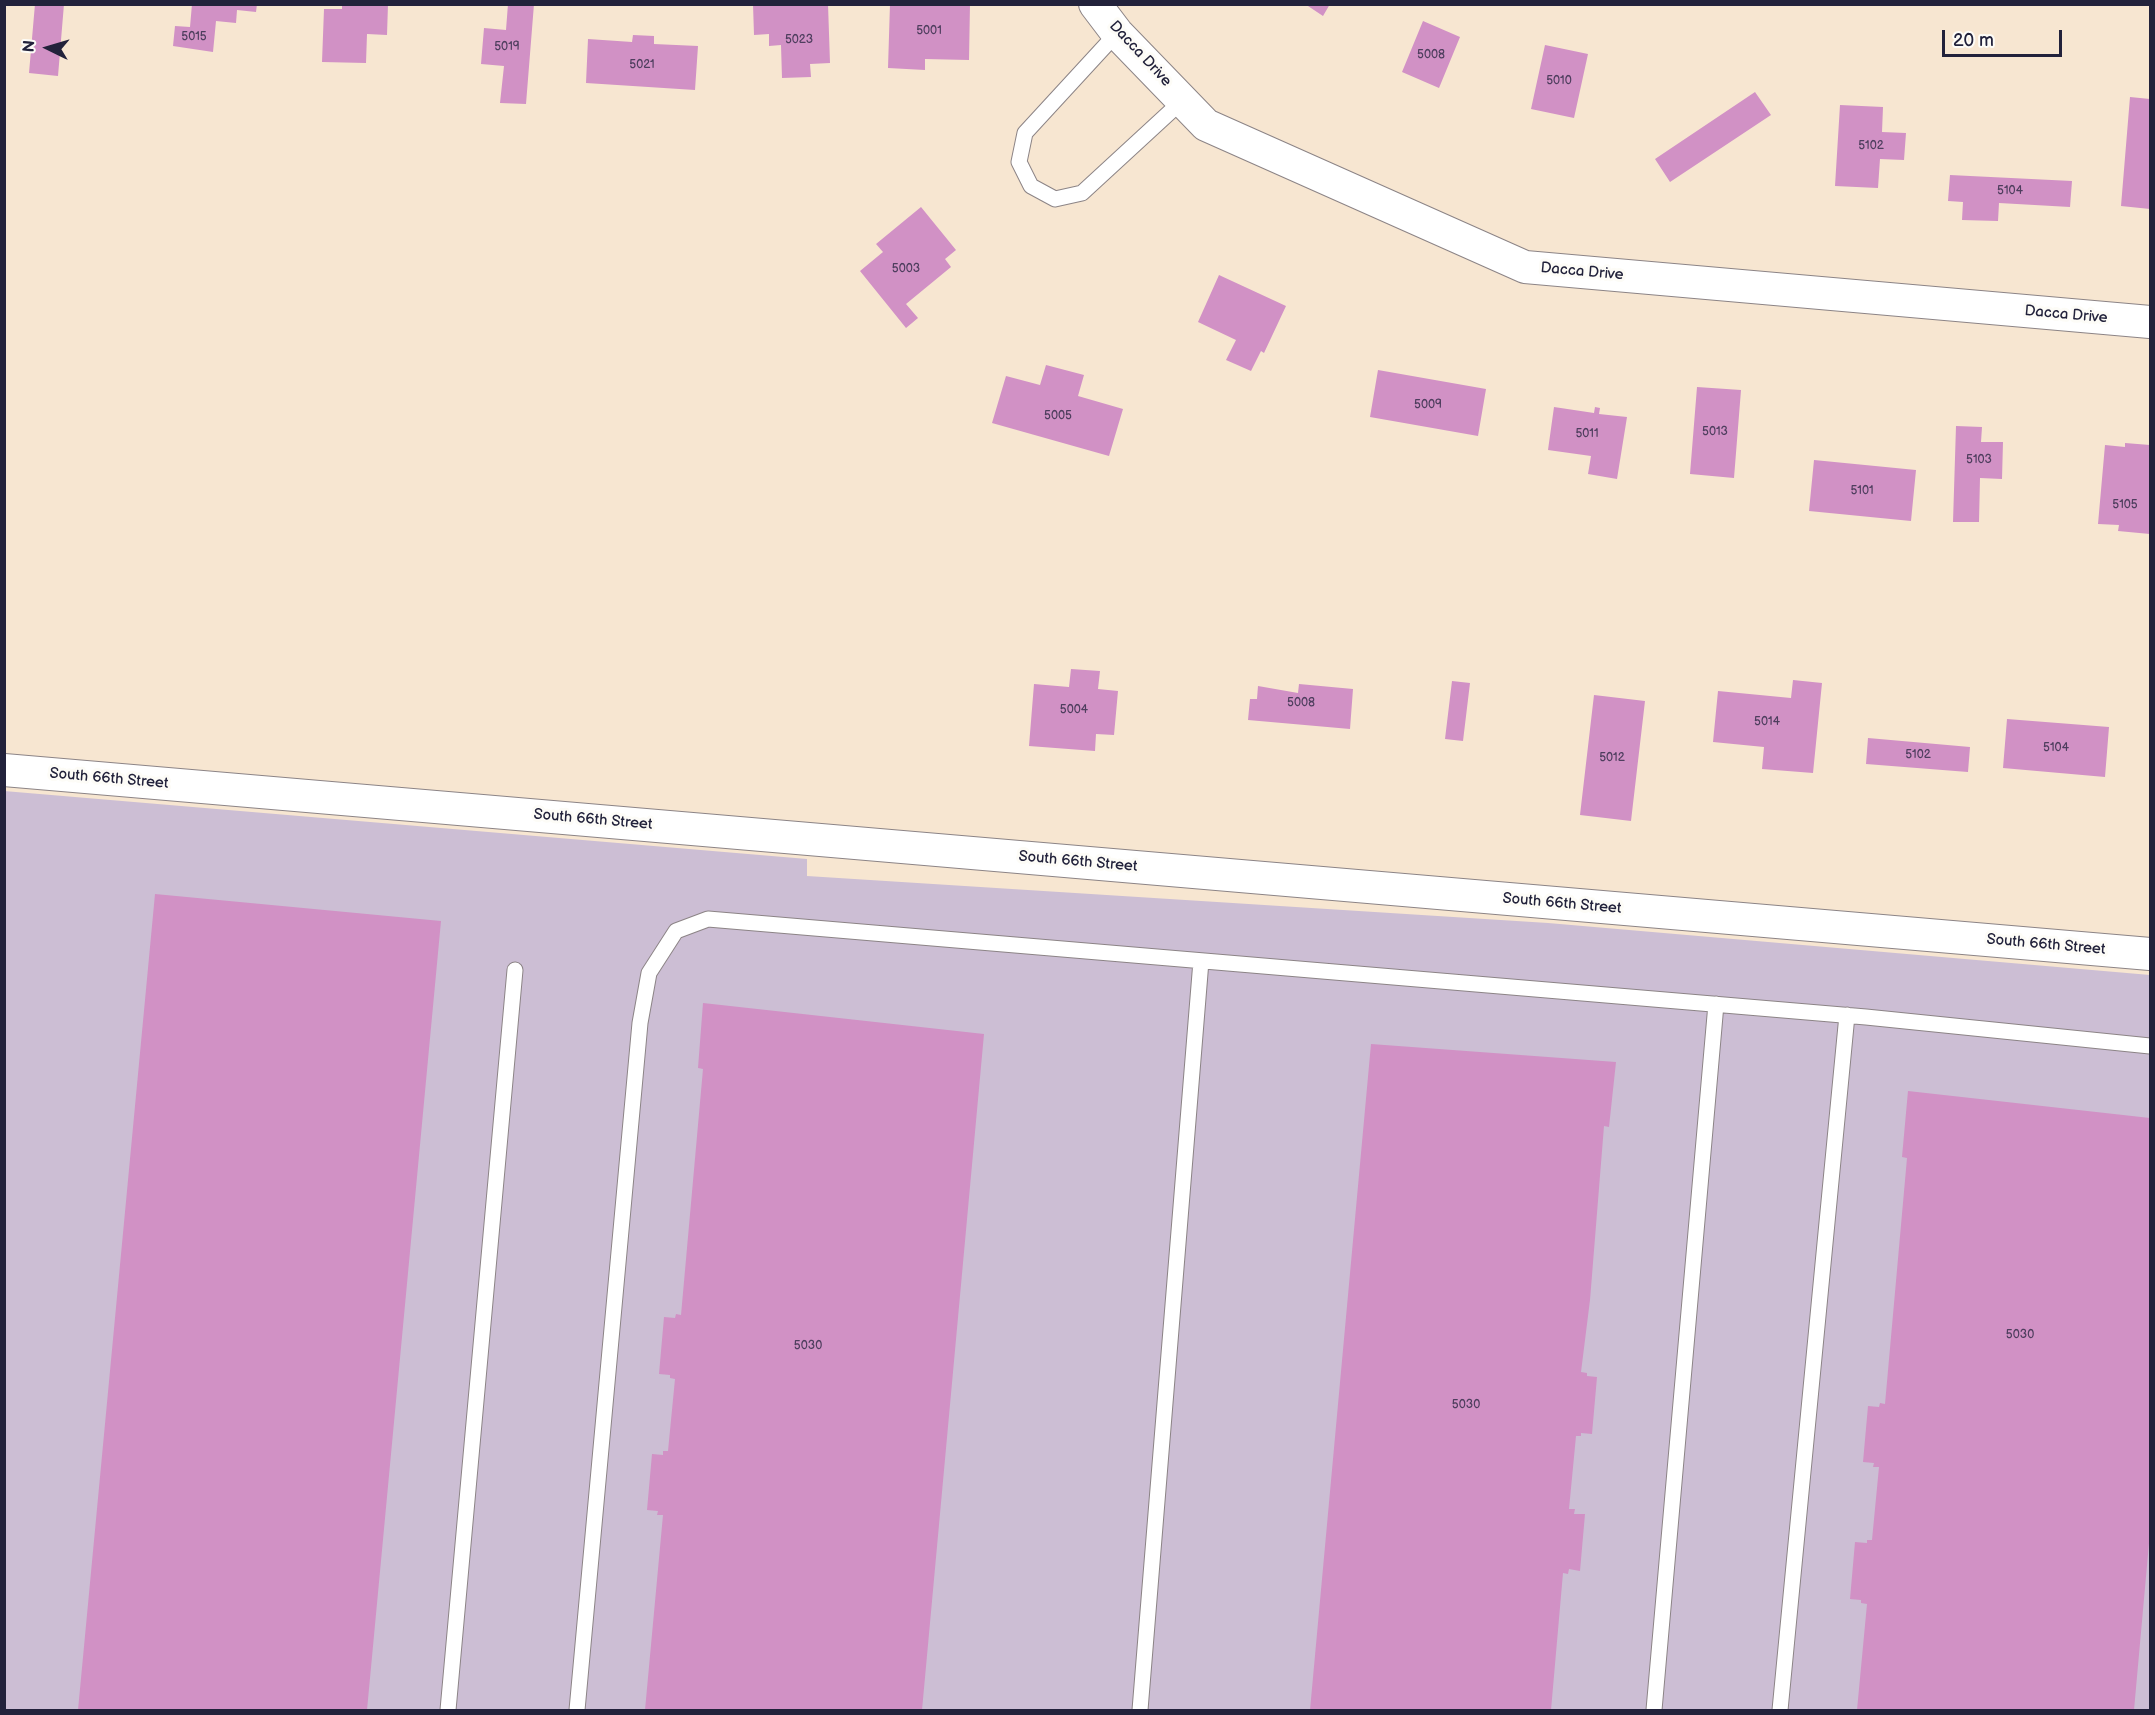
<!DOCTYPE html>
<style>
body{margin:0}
#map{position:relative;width:2155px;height:1715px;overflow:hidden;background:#f7e6d1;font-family:"Balsamiq Sans",sans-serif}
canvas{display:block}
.frame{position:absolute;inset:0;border:6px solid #22223b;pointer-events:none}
.north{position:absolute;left:18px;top:18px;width:60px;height:60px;-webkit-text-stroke:4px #fdfcf7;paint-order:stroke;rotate:275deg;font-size:16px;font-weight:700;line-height:24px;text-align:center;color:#22223b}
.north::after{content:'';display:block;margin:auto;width:21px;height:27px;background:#22223b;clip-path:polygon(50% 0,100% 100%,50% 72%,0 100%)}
.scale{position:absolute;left:1942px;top:30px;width:120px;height:27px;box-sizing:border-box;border:3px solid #22223b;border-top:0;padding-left:8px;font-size:18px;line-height:21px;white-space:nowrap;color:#22223b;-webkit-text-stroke:4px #fdfcf7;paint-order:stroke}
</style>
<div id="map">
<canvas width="2155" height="1715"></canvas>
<div class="frame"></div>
<div class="north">N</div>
<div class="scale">20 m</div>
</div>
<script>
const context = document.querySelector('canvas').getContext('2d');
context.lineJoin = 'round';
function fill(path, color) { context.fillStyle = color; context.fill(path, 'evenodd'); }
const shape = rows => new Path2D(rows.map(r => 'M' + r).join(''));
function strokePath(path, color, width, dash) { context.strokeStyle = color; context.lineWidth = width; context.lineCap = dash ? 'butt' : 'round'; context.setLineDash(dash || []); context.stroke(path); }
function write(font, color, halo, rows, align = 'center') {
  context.font = font + ' "Balsamiq Sans",sans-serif'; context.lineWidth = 6; context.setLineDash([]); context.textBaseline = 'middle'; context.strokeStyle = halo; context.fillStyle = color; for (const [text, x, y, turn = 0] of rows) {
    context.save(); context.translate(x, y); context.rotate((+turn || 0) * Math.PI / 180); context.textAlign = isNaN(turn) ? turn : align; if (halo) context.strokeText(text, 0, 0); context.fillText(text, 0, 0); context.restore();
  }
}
const industrial = shape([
 [4,791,807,859,807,876,1548,923,2150,975,2150,1710,5,1710]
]);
const building = shape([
 [35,4,64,4,58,76,29,73],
 [192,4,257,4,256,12,237,10,236,23,216,21,213,52,173,46,175,26,190,27],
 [342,4,388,4,387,35,367,34,366,63,322,62,324,9,342,9],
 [508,4,534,4,526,104,500,103,504,66,481,64,484,28,506,30],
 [753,4,828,4,830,63,810,64,811,77,782,78,781,45,769,46,769,34,754,35],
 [890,4,970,4,969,60,925,59,925,70,888,68],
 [1305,4,1330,4,1323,16],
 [1423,21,1460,37,1439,88,1402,72],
 [633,35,654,36,654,44,698,46,695,90,586,83,588,39,632,42],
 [1545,45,1588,54,1574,118,1531,109],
 [1755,92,1771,115,1670,182,1655,159],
 [2130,97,2150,99,2150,209,2121,206],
 [1840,105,1883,107,1882,132,1906,133,1904,160,1880,159,1878,188,1835,186],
 [1950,175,2072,181,2070,207,1999,203,1998,221,1962,220,1963,202,1948,201],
 [921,207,956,250,945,259,951,267,906,304,918,318,906,328,860,271,883,252,876,244],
 [1219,275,1286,306,1264,353,1261,351,1251,371,1226,360,1236,340,1198,322],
 [1046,365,1084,375,1078,396,1123,409,1109,456,992,423,1006,376,1040,385],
 [1378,370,1486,389,1478,436,1370,417],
 [1697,387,1741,390,1734,478,1690,474],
 [1554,407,1594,413,1595,407,1600,408,1599,414,1627,417,1617,479,1588,474,1591,456,1548,450],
 [1956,426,1982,427,1981,442,2003,442,2002,479,1980,478,1979,522,1953,522],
 [2125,443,2150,445,2150,534,2118,531,2119,525,2098,524,2105,445,2125,447],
 [1814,460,1916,470,1911,521,1809,511],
 [1071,669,1100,671,1098,689,1118,691,1114,735,1096,734,1095,751,1029,746,1034,684,1069,687],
 [1793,680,1822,683,1813,773,1762,769,1764,747,1713,742,1718,691,1791,698],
 [1452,681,1470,683,1463,741,1445,739],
 [1299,684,1353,689,1350,729,1248,720,1250,699,1257,699,1258,686,1298,693],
 [1594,695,1645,701,1631,821,1580,815],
 [2007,719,2109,727,2105,777,2003,768],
 [1868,738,1970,747,1968,772,1866,764],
 [155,894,441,921,367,1710,78,1710],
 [703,1003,984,1034,922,1710,645,1710,663,1515,657,1515,658,1511,647,1510,652,1454,663,1455,663,1451,668,1451,675,1379,670,1378,670,1375,659,1374,664,1317,675,1318,676,1314,681,1315,703,1069,698,1068],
 [1371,1044,1616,1062,1609,1127,1604,1126,1590,1300,1581,1372,1587,1373,1587,1376,1597,1377,1592,1434,1581,1433,1581,1436,1576,1436,1569,1509,1575,1509,1574,1514,1585,1514,1580,1571,1569,1569,1568,1574,1563,1573,1551,1710,1310,1710],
 [1908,1091,2150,1118,2150,1532,2134,1710,1857,1710,1867,1604,1861,1603,1861,1600,1850,1599,1855,1542,1867,1543,1867,1540,1872,1540,1879,1467,1873,1467,1874,1463,1863,1462,1868,1406,1879,1407,1880,1403,1885,1404,1907,1158,1902,1157]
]);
const service = shape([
 [1117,33,1025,133,1019,162,1031,186,1055,199,1082,193,1183,100],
 [448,1710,515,970],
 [577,1710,640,1023,649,973,676,931,708,919,1866,1017,2150,1046],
 [1140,1710,1201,961],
 [1654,1710,1716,1004],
 [1780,1710,1847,1015]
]);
const minor = shape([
 [1095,4,1117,33,1206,125,1525,267,2150,322],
 [4,770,2150,954]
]);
const numberNames = [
 ["5001",929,31],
 ["5015",194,37],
 ["5023",799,40],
 ["5019",507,47],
 ["5008",1431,55],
 ["5021",642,65],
 ["5010",1559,81],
 ["5102",1871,146],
 ["5104",2010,191],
 ["5003",906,269],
 ["5009",1428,405],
 ["5005",1058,416],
 ["5013",1715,432],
 ["5011",1587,434],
 ["5103",1979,460],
 ["5101",1862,491],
 ["5105",2125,505],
 ["5008",1301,703],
 ["5004",1074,710],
 ["5014",1767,722],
 ["5104",2056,748],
 ["5102",1918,755],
 ["5012",1612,758],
 ["5030",2020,1335],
 ["5030",808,1346],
 ["5030",1466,1405]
];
const streetNames = [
 ["Dacca Drive",1140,54,47],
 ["Dacca Drive",1582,272,5],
 ["Dacca Drive",2066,315,5],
 ["South 66th Street",109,779,5],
 ["South 66th Street",593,820,5],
 ["South 66th Street",1078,862,5],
 ["South 66th Street",1562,904,5],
 ["South 66th Street",2046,945,5]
];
fill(industrial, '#ccbed4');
fill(building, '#d191c5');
strokePath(service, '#8c8486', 17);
strokePath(minor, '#8c8486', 34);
strokePath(service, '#fff', 15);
strokePath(minor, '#fff', 32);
write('12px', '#4e3e5e', null, numberNames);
write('15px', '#22223b', '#fdfcf7', streetNames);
</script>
